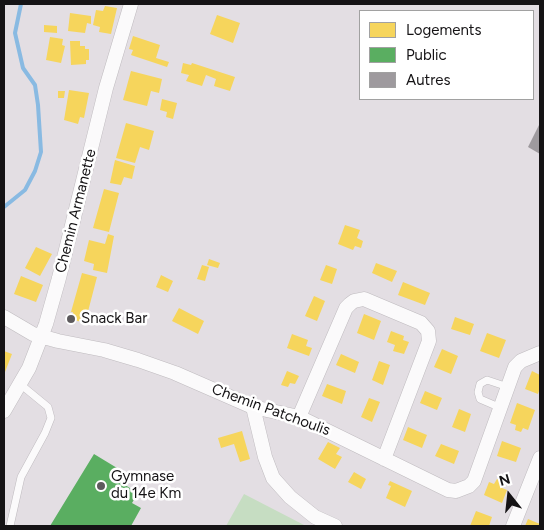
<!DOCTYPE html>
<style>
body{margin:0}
#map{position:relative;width:544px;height:530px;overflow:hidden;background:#e3dee3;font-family:Figtree,sans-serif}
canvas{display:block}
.frame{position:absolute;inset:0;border:5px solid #151315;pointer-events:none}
.legend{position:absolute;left:359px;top:10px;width:175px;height:90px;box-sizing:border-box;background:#fff;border:1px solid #a1a1a1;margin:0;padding:6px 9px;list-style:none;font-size:15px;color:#151315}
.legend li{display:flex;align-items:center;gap:10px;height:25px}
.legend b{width:25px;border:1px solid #a1a1a1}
.north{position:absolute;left:484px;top:470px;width:50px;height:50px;-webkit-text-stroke:4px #fff;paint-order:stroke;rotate:344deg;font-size:14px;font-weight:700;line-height:20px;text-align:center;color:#151315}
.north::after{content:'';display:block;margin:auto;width:18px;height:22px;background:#151315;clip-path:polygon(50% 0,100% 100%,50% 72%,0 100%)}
</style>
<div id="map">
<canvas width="544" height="530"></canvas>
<div class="frame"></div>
<ul class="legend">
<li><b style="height:14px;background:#f6d55c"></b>Logements</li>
<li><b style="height:14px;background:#5aae61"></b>Public</li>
<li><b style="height:14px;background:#9e9a9e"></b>Autres</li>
</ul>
<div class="north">N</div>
</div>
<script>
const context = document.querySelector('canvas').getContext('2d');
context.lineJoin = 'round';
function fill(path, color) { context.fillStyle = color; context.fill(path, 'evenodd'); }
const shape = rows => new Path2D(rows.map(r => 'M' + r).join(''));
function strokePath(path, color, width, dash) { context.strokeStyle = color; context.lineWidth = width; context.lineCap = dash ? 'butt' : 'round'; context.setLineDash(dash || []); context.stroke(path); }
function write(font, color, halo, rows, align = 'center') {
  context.font = font + ' Figtree,sans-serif'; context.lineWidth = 5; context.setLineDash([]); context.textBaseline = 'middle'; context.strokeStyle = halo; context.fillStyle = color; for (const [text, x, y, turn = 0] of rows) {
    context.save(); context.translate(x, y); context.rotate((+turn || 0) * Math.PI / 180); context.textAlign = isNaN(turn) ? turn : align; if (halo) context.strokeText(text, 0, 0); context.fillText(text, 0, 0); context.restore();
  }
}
const green = shape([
 [244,494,306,526,226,526]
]);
const homes = shape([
 [105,6,117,8,111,34,99,32,100,27,93,25,96,10,103,11],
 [70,13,91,16,91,24,87,23,85,33,68,31],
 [217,15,240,23,233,43,210,34],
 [44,25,57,26,57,33,44,32],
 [133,36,160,45,156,58,169,62,167,67,131,55,133,50,129,49],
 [50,37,63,39,62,45,65,46,61,63,46,60],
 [70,41,80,41,80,46,85,46,85,49,89,49,89,60,86,60,86,64,71,65],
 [183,63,191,65,192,63,235,77,230,91,214,86,216,79,206,75,202,86,186,81,189,75,181,73],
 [131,71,162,79,159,93,151,91,147,106,123,100],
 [69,90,89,93,84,118,80,117,78,124,64,120],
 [58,91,65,91,64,98,58,98],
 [162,99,177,103,173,119,166,117,167,112,160,110],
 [126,123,154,131,149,150,140,147,135,163,116,158],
 [115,160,135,166,132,179,124,177,121,185,110,183],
 [104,189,119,193,109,232,93,228],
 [345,225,360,230,357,238,363,241,361,248,355,246,353,250,338,244],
 [108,234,114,236,107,273,93,270,94,264,84,261,89,240,105,244],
 [36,247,52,254,40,276,25,268],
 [209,259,220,263,218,268,207,265],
 [376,263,397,271,392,282,372,273],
 [202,265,209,267,205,281,197,279],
 [326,265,337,269,332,284,320,280],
 [82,273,97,277,85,323,71,319,73,312,71,312],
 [161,275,173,281,168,292,156,287],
 [21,276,43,285,36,302,14,294],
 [403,282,430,293,425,305,398,295],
 [314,296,325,301,317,321,305,316],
 [179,308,204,321,198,334,172,321],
 [364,314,381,321,374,340,357,333],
 [455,317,474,324,470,335,451,329],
 [391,331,404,336,403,340,409,342,404,354,393,351,395,345,387,342],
 [487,333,506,340,499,358,480,351],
 [292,334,308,340,306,346,312,348,309,356,287,348],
 [442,349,458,356,451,374,434,367],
 [4,351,12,354,5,372,4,371],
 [341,354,359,362,355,373,336,365],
 [379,361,390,365,383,385,372,380],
 [287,371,299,376,295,384,290,383,288,387,281,385],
 [532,371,540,375,540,388,538,394,525,389],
 [327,384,346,391,342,404,322,396],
 [425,391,442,398,437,410,420,403],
 [369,398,380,402,372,422,361,417],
 [517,403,535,410,528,430,523,428,521,432,515,430,516,425,510,423],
 [459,409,471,414,465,432,452,427],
 [408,427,427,435,422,448,403,440],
 [242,431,250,459,240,462,234,444,221,448,218,438],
 [502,441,521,448,516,462,497,456],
 [328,442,340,448,336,454,342,457,335,469,318,459],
 [441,444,459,451,454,464,435,456],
 [354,472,366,479,361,489,348,482],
 [497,479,504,482,502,488,507,490,502,503,484,495,489,482,494,484],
 [390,481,412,491,405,507,386,498,391,486,388,485],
 [476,511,492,517,489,526,470,526],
 [528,519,540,524,540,526,525,526]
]);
const public = shape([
 [94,454,122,471,117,480,138,493,132,503,141,508,131,526,50,526]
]);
const stream = shape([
 [4,207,25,190,35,171,41,152,38,105,35,85,23,68,15,33,21,4]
]);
const building = shape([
 [540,123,540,154,528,147]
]);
const lane = shape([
 [501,408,480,399,478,392,480,384,487,380,508,387],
 [10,526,21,477,45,433,51,418,48,407,20,384]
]);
const street = shape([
 [4,317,33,334,58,341,104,350,138,360,175,373,253,407,299,417,448,490,456,491,469,486,474,481,515,367,521,361,540,353],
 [253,407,265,457,273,478,290,497,315,517,335,526],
 [4,411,29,368,46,324,59,278,106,88,131,4],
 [299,417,346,308,350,304,354,301,364,299,421,323,428,331,429,341,384,459],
 [513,526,540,458]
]);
const markers = [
 [71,319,5,"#5d5a5d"],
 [101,486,5,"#5d5a5d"]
];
const streetNames = [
 ["Chemin Armanette",76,211,-76],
 ["Chemin Patchoulis",271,410,20]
];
const poiNames = [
 ["Snack Bar",81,319],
 ["Gymnase",111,477],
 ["du 14e Km",111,494]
];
fill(green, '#c6ddc2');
fill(homes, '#f6d55c');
fill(public, '#5aae61');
strokePath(stream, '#89bae2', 4);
fill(building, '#9e9a9e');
strokePath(lane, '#bfbbbf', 8);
strokePath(street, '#bfbbbf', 15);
strokePath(lane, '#fbfafb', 7);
strokePath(street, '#fbfafb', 14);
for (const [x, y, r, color] of markers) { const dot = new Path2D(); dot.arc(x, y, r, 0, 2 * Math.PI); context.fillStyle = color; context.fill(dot); strokePath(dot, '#fff', 2); }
write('15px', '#151315', '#fff', streetNames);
write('15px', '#151315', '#fff', poiNames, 'left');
</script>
